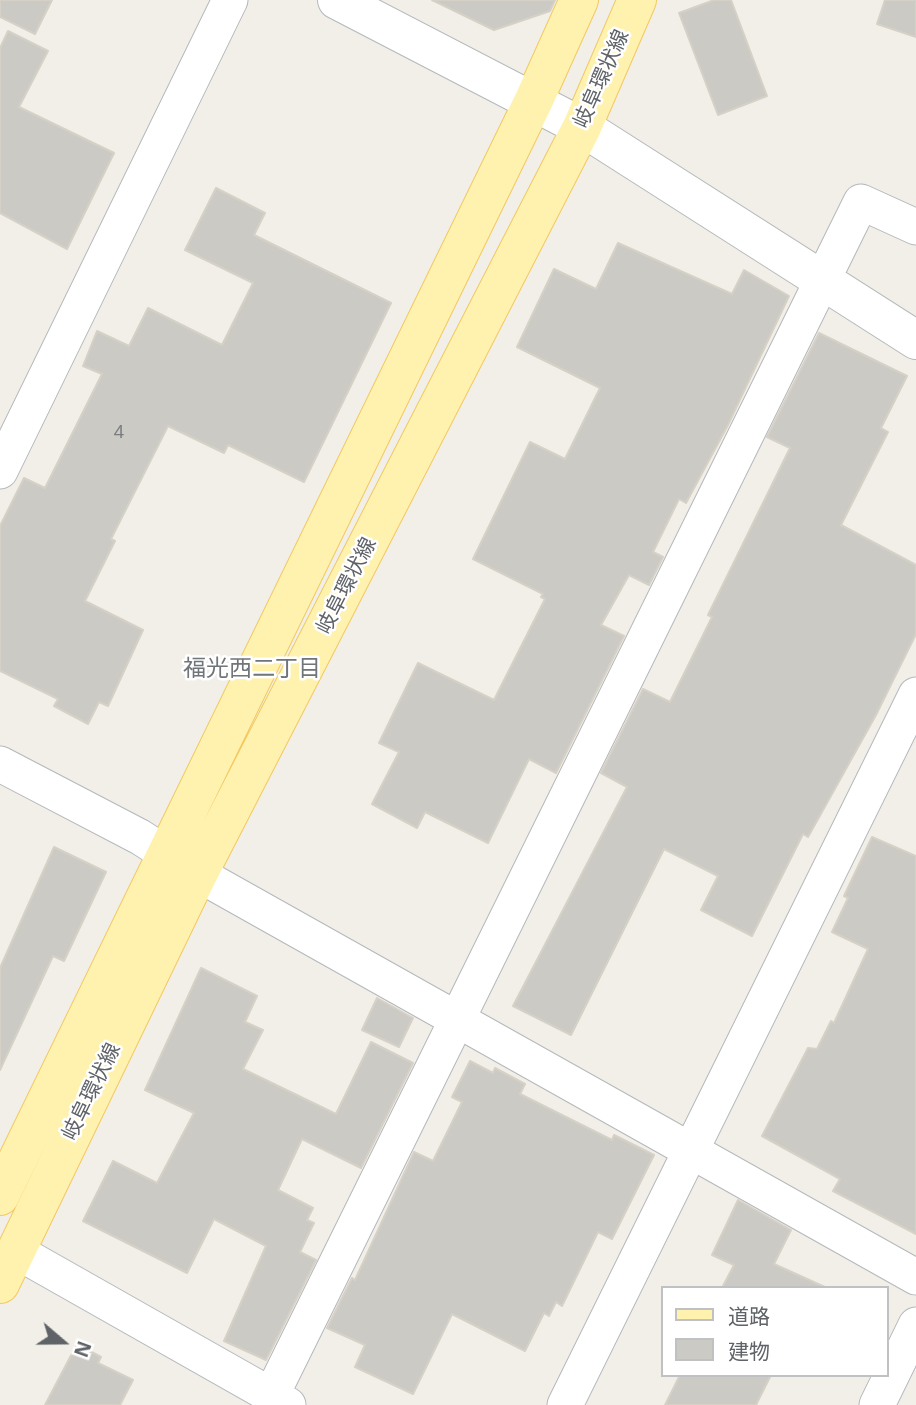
<!DOCTYPE html>
<meta charset="utf-8">
<style>
body{margin:0}
#map{position:relative;width:916px;height:1405px;overflow:hidden;background:#f1efe8;font-family:"Noto Sans","Noto Sans JP",sans-serif}
canvas{display:block}
.legend{position:absolute;left:661px;top:1286px;width:228px;height:91px;box-sizing:border-box;background:#fff;border:2px solid #bfc1c3;margin:0;padding:9px 12px;list-style:none;font-size:21px;color:#5f6368}
.legend li{display:flex;align-items:center;gap:14px;height:35px}
.legend b{width:35px;border:2px solid #bfc1c3}
.north{position:absolute;left:28px;top:1307px;width:70px;height:70px;-webkit-text-stroke:5px #fff;paint-order:stroke;rotate:110deg;font-size:19px;font-weight:700;line-height:28px;text-align:center;color:#5f6368}
.north::after{content:'';display:block;margin:auto;width:24px;height:32px;background:#5f6368;clip-path:polygon(50% 0,100% 100%,50% 72%,0 100%)}
</style>
<div id="map">
<canvas width="916" height="1405"></canvas>
<ul class="legend">
<li><b style="height:9px;background:#fff2af"></b>道路</li>
<li><b style="height:19px;background:#cccac5"></b>建物</li>
</ul>
<div class="north">N</div>
</div>
<script>
const context = document.querySelector('canvas').getContext('2d');
context.lineJoin = 'round';
function fill(path, color) { context.fillStyle = color; context.fill(path, 'evenodd'); }
const shape = rows => new Path2D(rows.map(r => 'M' + r).join(''));
function strokePath(path, color, width, dash) { context.strokeStyle = color; context.lineWidth = width; context.lineCap = dash ? 'butt' : 'round'; context.setLineDash(dash || []); context.stroke(path); }
function write(font, color, halo, rows, align = 'center') {
  context.font = font + ' "Noto Sans","Noto Sans JP",sans-serif'; context.lineWidth = 5; context.setLineDash([]); context.textBaseline = 'middle'; context.strokeStyle = halo; context.fillStyle = color; for (const [text, x, y, turn = 0] of rows) {
    context.save(); context.translate(x, y); context.rotate((+turn || 0) * Math.PI / 180); context.textAlign = isNaN(turn) ? turn : align; if (halo) context.strokeText(text, 0, 0); context.fillText(text, 0, 0); context.restore();
  }
}
const building = shape([
 [0,0,52,0,35,34,0,17,0,0],
 [432,0,555,0,550,11,494,30,432,0],
 [714,0,731,0,767,96,718,115,679,13,714,0],
 [885,0,916,0,916,37,877,24,885,0],
 [8,31,48,51,19,107,114,153,67,249,0,213,0,48,8,31],
 [216,188,265,213,254,235,391,303,304,482,228,445,224,453,168,426,111,539,115,541,85,601,143,630,108,706,99,702,88,724,54,706,58,699,0,671,0,526,24,478,45,488,102,374,83,366,97,331,129,346,148,308,222,345,253,283,185,250,216,188],
 [618,243,732,294,744,270,789,296,728,425,686,503,679,499,653,552,663,557,649,585,629,575,601,625,624,636,556,773,529,759,488,843,425,812,417,828,372,804,399,752,379,743,418,663,494,700,545,599,541,597,543,594,473,559,530,442,565,459,600,388,517,347,554,269,596,289,618,243],
 [819,333,907,376,881,428,888,432,841,525,916,565,916,634,876,715,808,837,803,834,752,936,701,910,718,876,664,849,571,1035,513,1006,627,787,601,773,643,689,670,702,712,617,708,615,790,448,767,437,819,333],
 [872,837,916,856,916,1234,833,1191,840,1179,762,1136,808,1048,817,1049,831,1021,834,1023,868,949,832,932,848,898,844,896,872,837],
 [54,847,106,872,64,961,53,956,0,1070,0,968,54,847],
 [201,968,257,996,245,1022,263,1030,243,1069,336,1114,371,1042,413,1063,361,1168,302,1139,278,1190,313,1208,307,1220,314,1223,300,1252,316,1260,266,1360,224,1341,266,1246,214,1219,187,1273,83,1221,113,1161,157,1183,194,1113,145,1090,201,968],
 [377,998,413,1018,399,1047,362,1030,377,998],
 [470,1061,493,1073,495,1068,525,1084,520,1094,612,1140,614,1135,654,1155,612,1239,598,1232,562,1306,556,1302,549,1316,544,1313,525,1351,452,1314,413,1394,355,1367,365,1345,327,1328,352,1278,355,1280,414,1152,433,1161,462,1102,452,1097,470,1061],
 [738,1200,791,1230,774,1264,827,1288,722,1288,734,1265,712,1255,738,1200],
 [77,1344,101,1357,98,1363,133,1380,120,1405,45,1405,77,1344],
 [680,1375,771,1375,756,1405,665,1405,680,1375]
]);
const minor = shape([
 [0,471,230,0],
 [0,764,140,837,198,874,916,1277],
 [16,1251,288,1405],
 [271,1396,861,202,916,227],
 [565,1405,916,695],
 [877,1405,916,1325]
]);
const tertiary = shape([
 [337,0,582,127,916,340]
]);
const primary = shape([
 [0,1196,534,100,579,0],
 [0,1284,198,874,582,127,637,0]
]);
const numberNames = [
 ["4",119,433]
];
const streetNames = [
 ["岐阜環状線",602,79,-66],
 ["岐阜環状線",347,586,-63],
 ["岐阜環状線",92,1092,-64]
];
const neighbourhoodNames = [
 ["福光西二丁目",252,669]
];
fill(building, '#cccac5');
strokePath(building, '#d6d1c6', 2);
strokePath(minor, '#b5b8bc', 37);
strokePath(tertiary, '#b5b8bc', 40);
strokePath(primary, '#f2c960', 40);
strokePath(minor, '#fff', 35);
strokePath(tertiary, '#fff', 38);
strokePath(primary, '#fff2af', 38);
write('18px', '#7a7d7f', null, numberNames);
write('21px', '#5f6368', '#fff', streetNames);
write('23px', '#70757a', '#fff', neighbourhoodNames);
</script>
